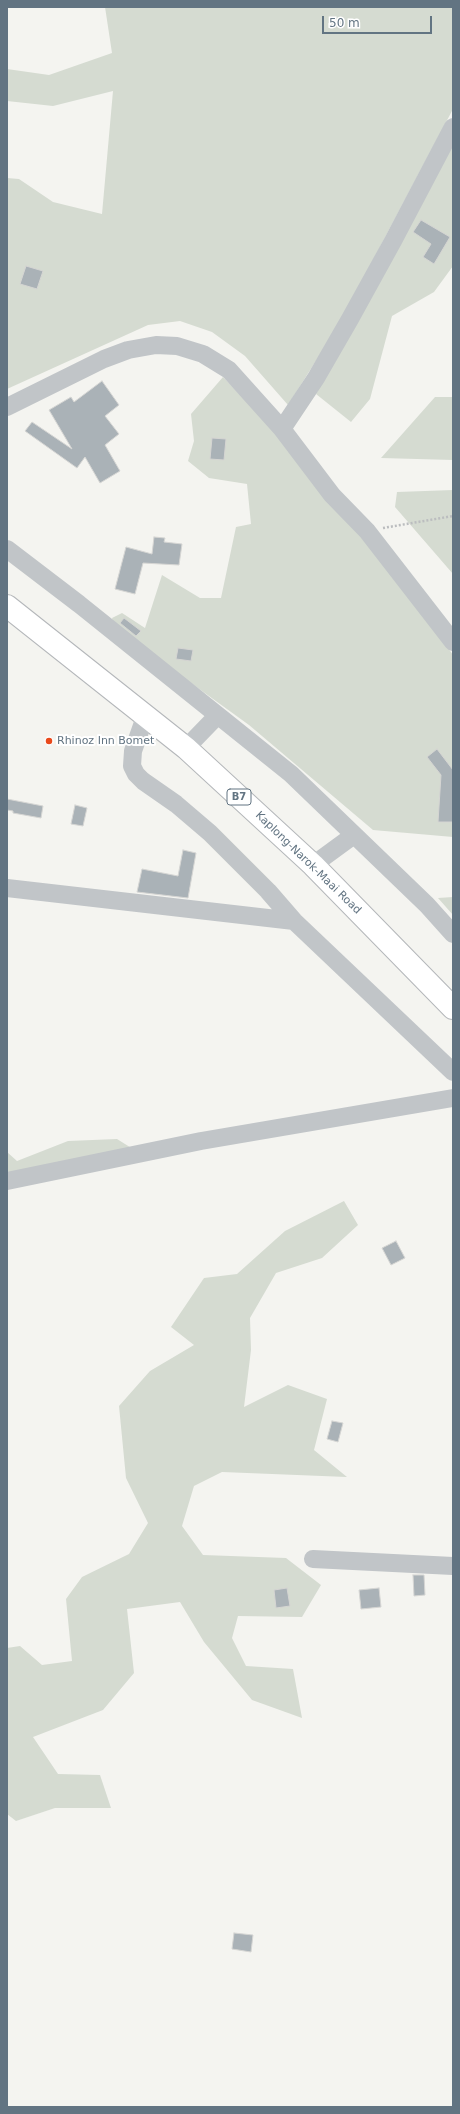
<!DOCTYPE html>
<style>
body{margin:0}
#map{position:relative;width:460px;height:2114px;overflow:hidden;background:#f4f4f0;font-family:"DejaVu Sans",sans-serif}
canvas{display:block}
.frame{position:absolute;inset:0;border:8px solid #627482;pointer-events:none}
.scale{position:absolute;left:322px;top:16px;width:110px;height:18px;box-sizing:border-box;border:2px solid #627482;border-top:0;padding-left:5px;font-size:12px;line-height:14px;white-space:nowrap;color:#627482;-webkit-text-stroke:3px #fff;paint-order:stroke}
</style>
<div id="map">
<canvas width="460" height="2114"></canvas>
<div class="frame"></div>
<div class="scale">50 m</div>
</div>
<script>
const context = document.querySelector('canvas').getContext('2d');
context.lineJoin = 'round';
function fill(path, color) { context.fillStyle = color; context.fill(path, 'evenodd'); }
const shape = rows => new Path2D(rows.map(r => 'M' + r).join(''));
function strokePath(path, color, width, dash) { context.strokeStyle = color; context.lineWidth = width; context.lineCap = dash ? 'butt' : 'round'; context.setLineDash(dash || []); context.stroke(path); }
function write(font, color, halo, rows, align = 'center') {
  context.font = font + ' "DejaVu Sans",sans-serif'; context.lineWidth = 4; context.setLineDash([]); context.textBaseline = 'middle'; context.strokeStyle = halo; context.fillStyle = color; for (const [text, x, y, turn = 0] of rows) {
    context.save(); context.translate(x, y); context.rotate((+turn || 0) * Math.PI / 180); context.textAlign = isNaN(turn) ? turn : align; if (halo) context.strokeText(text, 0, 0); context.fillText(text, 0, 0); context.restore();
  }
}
const green = shape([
 [105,7,453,7,453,109,338,326,288,405,245,356,212,332,180,321,148,325,7,389,7,178,19,179,53,202,102,214,113,91,53,106,7,101,7,69,49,75,112,53],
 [453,142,453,266,434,292,392,316,370,399,351,422,316,394],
 [223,377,271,427,407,590,453,655,453,837,373,830,249,725,115,628,112,618,122,613,145,628,162,575,200,598,221,598,236,527,251,524,247,484,209,478,188,461,194,441,191,414],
 [435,397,453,397,453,460,381,458],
 [453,490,453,574,395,507,397,492],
 [453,897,453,915,438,898],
 [117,1139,133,1149,7,1177,7,1152,17,1161,68,1141],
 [344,1201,358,1225,322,1258,276,1273,250,1318,251,1350,244,1407,288,1385,327,1399,314,1450,347,1477,222,1472,194,1486,182,1526,203,1555,286,1558,321,1585,302,1617,238,1616,232,1638,246,1666,293,1669,302,1718,252,1700,204,1642,180,1602,127,1609,134,1673,103,1710,33,1737,58,1774,100,1775,111,1808,55,1808,16,1821,7,1814,7,1648,20,1646,42,1665,72,1661,66,1599,82,1577,129,1554,148,1523,126,1478,119,1406,150,1371,194,1345,171,1327,204,1278,237,1274,285,1231]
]);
const building = shape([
 [421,220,450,237,434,264,423,257,431,244,413,232,421,220],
 [26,266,43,271,37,289,20,284,26,266],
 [102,381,119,405,105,416,119,434,105,445,120,471,100,483,85,457,77,468,25,431,32,422,72,449,49,410,71,397,74,402,102,381],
 [212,438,226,439,224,460,210,459,212,438],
 [154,537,165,538,164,542,182,544,179,565,143,563,135,594,115,589,126,547,152,554,154,537],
 [124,618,141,631,136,636,120,623,124,618],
 [178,648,193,650,191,661,176,659,178,648],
 [437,749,453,770,453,822,438,822,441,775,427,757,437,749],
 [7,799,43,806,41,818,13,813,13,811,7,810,7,799],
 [75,805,87,808,83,826,71,824,75,805],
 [183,850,196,853,188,898,137,892,142,869,178,876,183,850],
 [396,1241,405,1258,391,1265,382,1248,396,1241],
 [332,1421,343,1423,338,1442,327,1439,332,1421],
 [413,1575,424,1575,425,1595,414,1596,413,1575],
 [287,1588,290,1606,276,1608,274,1590,287,1588],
 [379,1588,381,1607,361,1609,359,1590,379,1588],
 [234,1933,253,1935,251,1952,232,1949,234,1933]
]);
const path = shape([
 [383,528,453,516]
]);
const minor = shape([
 [7,407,104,359,128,350,156,345,177,346,203,354,229,370,282,429,332,495,367,531,453,642],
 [282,429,316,378,350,319,393,241,453,127],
 [7,549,79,604,291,774,427,905,453,934],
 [145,717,133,751,132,766,136,774,143,781,176,804,210,833,268,891,294,921,453,1072],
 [186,748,217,716],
 [313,865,354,835],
 [7,888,294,921],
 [7,1181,201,1141,453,1098],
 [313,1559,453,1566]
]);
const trunk = shape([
 [7,606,186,748,313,865,453,1008]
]);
const markers = [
 [49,741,4,"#e9491b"]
];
const shields = [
 [239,797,24]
];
const shieldNames = [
 ["B7",239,797]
];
const poiNames = [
 ["Rhinoz Inn Bomet",57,741]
];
const streetNames = [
 ["Kaplong-Narok-Maai Road",308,863,44]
];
fill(green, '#d5dbd1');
fill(building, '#aab2b7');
strokePath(building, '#d5d5d3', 1);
strokePath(trunk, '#b4b7ba', 24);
strokePath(path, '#bbbdbf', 2.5, [2, 2]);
strokePath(minor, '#c1c5c8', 18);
strokePath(trunk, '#fff', 22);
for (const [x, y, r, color] of markers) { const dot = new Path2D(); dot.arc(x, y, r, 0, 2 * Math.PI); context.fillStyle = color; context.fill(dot); strokePath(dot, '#fff', 1.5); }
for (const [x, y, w] of shields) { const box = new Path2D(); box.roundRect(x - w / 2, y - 8, w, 16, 3); context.fillStyle = '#fff'; context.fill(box); strokePath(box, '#627482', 1); }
write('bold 10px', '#627482', null, shieldNames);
write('11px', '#627482', '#fff', poiNames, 'left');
write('11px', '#627482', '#fff', streetNames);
</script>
